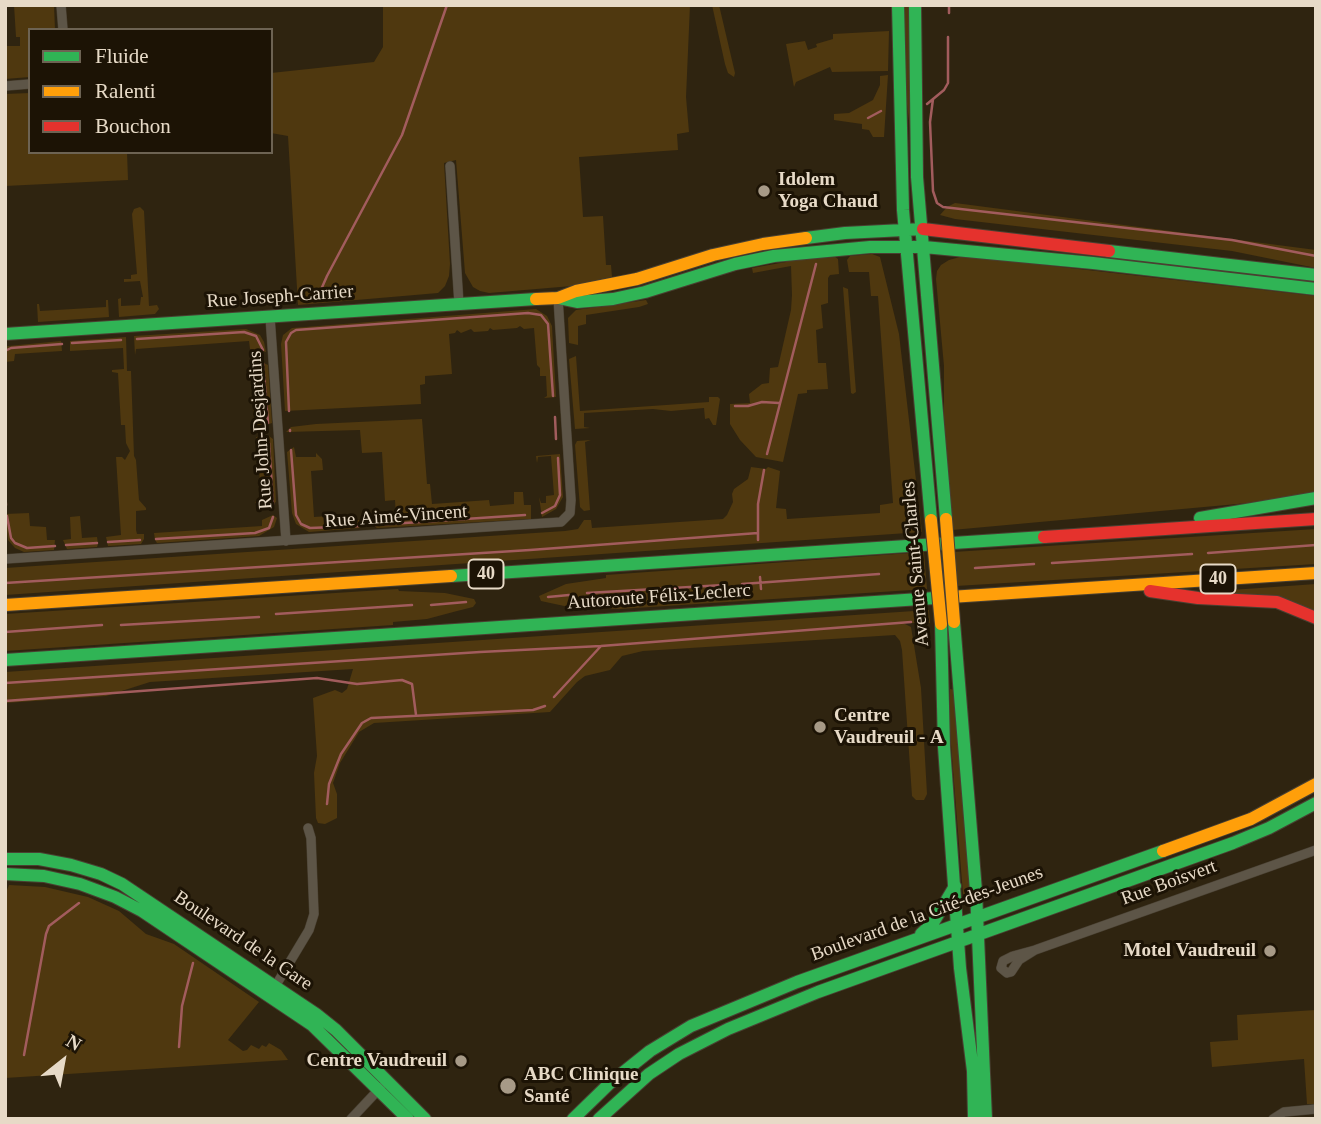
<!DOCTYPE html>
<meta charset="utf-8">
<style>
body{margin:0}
#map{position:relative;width:1321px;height:1124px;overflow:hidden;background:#2f2410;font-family:"Times New Roman",serif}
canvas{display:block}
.frame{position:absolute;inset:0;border:7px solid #e7dac7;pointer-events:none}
.legend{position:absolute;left:28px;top:28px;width:245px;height:126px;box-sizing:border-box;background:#1c1305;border:2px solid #6d6353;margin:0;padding:9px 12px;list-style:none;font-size:21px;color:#e7dac7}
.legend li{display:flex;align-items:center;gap:14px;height:35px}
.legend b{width:35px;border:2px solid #6d6353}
.north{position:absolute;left:28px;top:1026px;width:70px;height:70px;-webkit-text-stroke:5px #1c1305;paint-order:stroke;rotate:31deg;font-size:19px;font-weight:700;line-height:28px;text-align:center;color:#e7dac7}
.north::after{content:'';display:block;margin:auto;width:24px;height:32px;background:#e7dac7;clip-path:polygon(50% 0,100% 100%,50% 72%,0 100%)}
</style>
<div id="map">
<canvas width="1321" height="1124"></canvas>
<div class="frame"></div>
<ul class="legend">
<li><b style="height:9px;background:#30b455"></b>Fluide</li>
<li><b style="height:9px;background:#ff9f0a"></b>Ralenti</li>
<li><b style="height:9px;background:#e5322d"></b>Bouchon</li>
</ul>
<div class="north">N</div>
</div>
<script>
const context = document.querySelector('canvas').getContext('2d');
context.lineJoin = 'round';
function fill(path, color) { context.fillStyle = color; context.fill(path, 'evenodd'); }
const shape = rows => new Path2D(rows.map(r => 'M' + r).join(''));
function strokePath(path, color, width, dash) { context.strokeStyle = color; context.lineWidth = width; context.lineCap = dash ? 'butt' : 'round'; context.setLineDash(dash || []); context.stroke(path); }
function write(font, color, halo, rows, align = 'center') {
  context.font = font + ' "Times New Roman",serif'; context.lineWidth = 6; context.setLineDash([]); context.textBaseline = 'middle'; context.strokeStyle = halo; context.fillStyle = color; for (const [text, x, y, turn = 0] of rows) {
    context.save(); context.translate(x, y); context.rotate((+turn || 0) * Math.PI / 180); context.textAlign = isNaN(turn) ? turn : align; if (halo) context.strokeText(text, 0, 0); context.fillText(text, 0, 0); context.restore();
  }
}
const green = shape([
 [14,5,54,5,55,30,30,30,30,77,5,79,5,46,20,46,20,37,16,37],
 [383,5,690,5,686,97,689,132,677,134,678,150,579,157,583,217,603,216,606,265,611,265,612,277,572,286,489,293,480,291,473,287,465,273,456,160,444,163,450,264,449,276,445,286,438,293,298,305,288,136,271,133,271,73,374,62,383,47],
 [712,5,719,5,735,73,734,77,728,73,725,64],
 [904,5,910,5,911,137,906,96],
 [889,31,888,71,832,72,830,67,796,82,794,87,786,44,805,41,808,50,817,47,816,44,833,39,833,34],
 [888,75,884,137,873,137,869,130,862,129,862,124,834,120,834,114,849,113,873,100,880,85,880,76],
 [30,93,30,152,127,152,128,180,5,186,5,94],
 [955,203,1316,250,1316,268,1232,251,955,219,940,215,947,207],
 [140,207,144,211,149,306,157,305,159,309,155,314,119,317,118,299,121,298,121,306,140,305,141,297,143,297,140,281,124,282,124,279,131,279,131,275,137,274,132,214,134,209],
 [872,254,880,257,899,334,922,532,5,595,5,568,565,531,578,529,584,520,591,520,592,528,723,519,727,515,733,502,732,494,734,489,748,479,751,467,766,469,768,467,780,471,776,508,786,509,787,519,880,513,880,505,893,503,878,296,871,296,869,272,849,272,847,260,850,256],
 [835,257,838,259,839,274,830,275,828,278,828,303,821,305,823,328,816,330,818,363,826,363,828,389,807,390,807,393,798,394,783,462,756,457,740,440,730,424,730,404,750,403,749,394,762,384,769,383,770,368,778,367,791,310,792,295,791,266,753,273,752,268,786,262,786,260],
 [960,257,982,258,1316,296,1316,492,1248,503,952,530,944,418,944,366,936,279,937,271,941,265,949,260],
 [843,287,848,289,856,392,853,394,851,393],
 [106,300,108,300,109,317,38,322,37,304,39,304,40,311,106,307],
 [646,300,648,304,639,307,586,315,586,324,578,326,578,345,569,343,568,318,576,310],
 [536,309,547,316,552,326,556,397,544,398,547,396,546,376,540,376,540,368,537,365,534,328,524,329,520,326,517,328,493,330,490,328,488,331,474,332,471,329,461,333,457,330,455,333,449,334,452,374,425,376,425,384,420,385,421,404,285,411,281,344,283,335,292,328],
 [246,329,260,335,264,342,266,352,250,349,249,341,136,349,135,355,134,336],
 [126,337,127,371,131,371,134,456,136,460,139,500,146,508,146,510,136,511,136,530,137,534,144,534,144,539,141,544,108,546,106,537,121,535,116,457,122,457,125,460,130,451,126,443,125,425,121,425,118,373,112,372,112,370,124,369,123,348,70,351,70,341],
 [61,341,62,351,15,354,14,361,5,362,5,347,8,346],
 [576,356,580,411,709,402,709,397,718,397,720,399,716,425,713,425,709,418,705,419,704,408,671,411,653,409,584,413,584,427,590,428,575,429,569,359],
 [250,357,268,365,272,423,269,424,257,425,254,421],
 [422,419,427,484,430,484,432,504,489,500,490,506,514,504,514,492,523,492,524,505,531,505,531,519,377,528,373,525,373,519,396,517,395,500,385,501,382,452,362,453,360,430,286,432,291,427,316,424],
 [269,436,273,439,276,502,261,510,260,502,255,503,261,493,256,437],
 [591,440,585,442,590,510,584,511,580,507,575,445,577,441],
 [294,447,296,457,316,457,316,453,322,459,323,470,311,471,314,517,329,516,329,519,359,520,362,524,360,528,309,532,296,524,292,513,287,452],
 [560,454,563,497,556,509,542,517,539,497,541,503,546,503,546,496,554,495,551,456,538,457,537,463,536,456],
 [29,513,30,526,46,527,47,540,55,540,54,550,24,552,15,548,8,540,5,514],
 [273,515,277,518,274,527,259,536,157,543,155,540,154,533,262,526,262,520],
 [80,516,82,538,97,537,98,544,97,547,67,549,63,540,71,539,70,517],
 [1316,529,1316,564,956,586,953,552],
 [924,552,927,589,620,609,569,607,541,601,539,596,566,584,606,578,606,575],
 [1316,584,1316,612,1217,595,1217,591],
 [398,589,399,591,445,593,474,599,476,603,473,607,457,611,427,619,393,622,393,625,5,651,5,614],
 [929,610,930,623,903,623,911,627,921,688,927,794,924,800,916,800,912,796,902,650,900,641,895,635,643,651,622,656,610,670,585,676,577,682,550,712,374,723,359,732,340,763,333,783,337,794,337,818,325,824,318,823,316,818,314,773,317,756,313,698,335,690,342,693,347,689,353,669,150,682,106,696,5,703,5,672],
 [950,689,955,690,971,894,963,894,950,732],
 [9,885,45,887,88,897,119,911,146,934,174,944,259,1002,228,1040,243,1051,247,1050,251,1045,259,1049,262,1045,266,1047,269,1043,281,1050,288,1060,5,1078,5,895],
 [1316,1010,1316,1104,1307,1104,1304,1059,1212,1067,1210,1042,1238,1040,1237,1015]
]);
const stream = shape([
 [949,5,949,13],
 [933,99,930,122,933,191,937,203,943,207,1232,240,1316,256],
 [927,104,944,90,948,83,948,37],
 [868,118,881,111],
 [316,301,327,276,402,135,447,5],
 [137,339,244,332,256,336,263,350],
 [72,343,121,340],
 [5,351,11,348,62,344],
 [263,363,268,423],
 [735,406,748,406,762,402,779,403],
 [289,411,286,342,291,333,296,330,528,313,541,315,548,324,553,396],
 [555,417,556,439],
 [290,431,290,430],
 [269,443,273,504],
 [291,450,296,515,301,524,310,528,359,526],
 [767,454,816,264],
 [5,491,6,505],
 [542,513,555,506,560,495,558,458],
 [7,516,11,538,15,543,27,548,55,546],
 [375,525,525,515],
 [156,539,255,533,269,528,273,517],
 [758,540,758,504,764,470],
 [108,542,140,540],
 [66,545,97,543],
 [1208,553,1316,545],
 [1052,563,1192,554],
 [975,568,1034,564],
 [760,577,761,589],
 [5,583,530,550,758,533],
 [742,584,879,574],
 [587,593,724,585],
 [548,597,569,595],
 [431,605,466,602],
 [276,614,412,605],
 [121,625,259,617],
 [5,632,102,625],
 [5,683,480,652,601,646],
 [554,697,601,646,911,622],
 [5,701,317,678,357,684,402,680,412,684,416,715],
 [327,804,329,784,341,754,362,723,371,718,533,710,545,706],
 [179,1047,182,1006,193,963],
 [24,1055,46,934,49,926,79,903]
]);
const street = shape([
 [61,5,63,30],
 [5,86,30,84],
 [450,166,459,304],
 [270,317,286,541],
 [5,559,561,522,570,513,571,500,558,298],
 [1035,950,1019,960,1011,972,1007,973,1001,968,1003,961,1013,956,1035,950,1316,850],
 [273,990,309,930,314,914,311,838,308,828],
 [351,1119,381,1087],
 [1273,1119,1284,1112,1316,1109]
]);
const fast = shape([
 [898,5,903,210,931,520],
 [915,5,917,177,946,519],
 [806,238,845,233,923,229],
 [924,247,1093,263,1316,289],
 [1109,251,1316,275],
 [558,298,577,302,613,299,645,292,735,264,774,256,870,247,924,247],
 [5,334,536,299],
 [1200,518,1316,498],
 [451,576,1044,537],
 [954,622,976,891,986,1119],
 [941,624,944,747,960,968,973,1071,974,1119],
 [5,660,950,597],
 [5,859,39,859,71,865,101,874,122,884,316,1014,336,1030,425,1119],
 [5,874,44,876,80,884,115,897,142,911,312,1025,408,1119],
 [921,934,933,923,955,886],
 [573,1119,610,1083,650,1051,691,1026,797,982,1163,851],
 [599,1119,649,1074,679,1054,728,1029,818,992,1233,843,1269,828,1316,803]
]);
const slow = shape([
 [536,299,558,298,576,291,637,279,713,255,763,244,806,238],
 [950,597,1316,573],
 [5,605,451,576],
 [1163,851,1251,819,1316,784]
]);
const jam = shape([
 [923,229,1109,251],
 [1044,537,1316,519],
 [1150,591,1198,598,1277,602,1316,618]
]);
const slowBridge = shape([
 [946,519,954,622],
 [931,520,941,624]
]);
const markers = [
 [764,191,7,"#a79a87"],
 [820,727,7,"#a79a87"],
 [1270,951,7,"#a79a87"],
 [461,1061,7,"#a79a87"],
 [508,1086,9,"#a79a87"]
];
const shields = [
 [486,574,35],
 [1218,579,35]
];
const shieldNames = [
 ["40",486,574],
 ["40",1218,579]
];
const poiNames = [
 ["Idolem",778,180],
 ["Yoga Chaud",778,202],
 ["Centre",834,716],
 ["Vaudreuil - A",834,738],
 ["Motel Vaudreuil",1256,951,"right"],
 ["Centre Vaudreuil",447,1061,"right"],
 ["ABC Clinique",524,1075],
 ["Santé",524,1097]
];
const streetNames = [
 ["Rue Joseph-Carrier",280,297,-4],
 ["Rue John-Desjardins",261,430,-94],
 ["Rue Aimé-Vincent",396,517,-4],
 ["Avenue Saint-Charles",916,564,-95],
 ["Autoroute Félix-Leclerc",659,597,-4],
 ["Rue Boisvert",1169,883,-20],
 ["Boulevard de la Cité-des-Jeunes",927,914,-20],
 ["Boulevard de la Gare",243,941,34]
];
fill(green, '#4f380f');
strokePath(stream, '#a25c5d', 2.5);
strokePath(street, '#494032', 10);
strokePath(fast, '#494032', 14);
strokePath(slow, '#494032', 14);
strokePath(jam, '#494032', 14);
strokePath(street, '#5d5547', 9);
strokePath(fast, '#30b455', 12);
strokePath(slow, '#ff9f0a', 12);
strokePath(jam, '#e5322d', 12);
strokePath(slowBridge, '#494032', 14, []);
strokePath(slowBridge, '#ff9f0a', 12);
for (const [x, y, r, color] of markers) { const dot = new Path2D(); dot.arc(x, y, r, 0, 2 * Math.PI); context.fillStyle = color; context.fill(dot); strokePath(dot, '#1c1305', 2.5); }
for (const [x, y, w] of shields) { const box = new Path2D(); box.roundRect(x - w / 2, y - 14.5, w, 29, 5); context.fillStyle = '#1c1305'; context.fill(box); strokePath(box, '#e7dac7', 2); }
write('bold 18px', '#e7dac7', null, shieldNames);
write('bold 19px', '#e7dac7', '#1c1305', poiNames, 'left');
write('19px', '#e7dac7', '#1c1305', streetNames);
</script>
